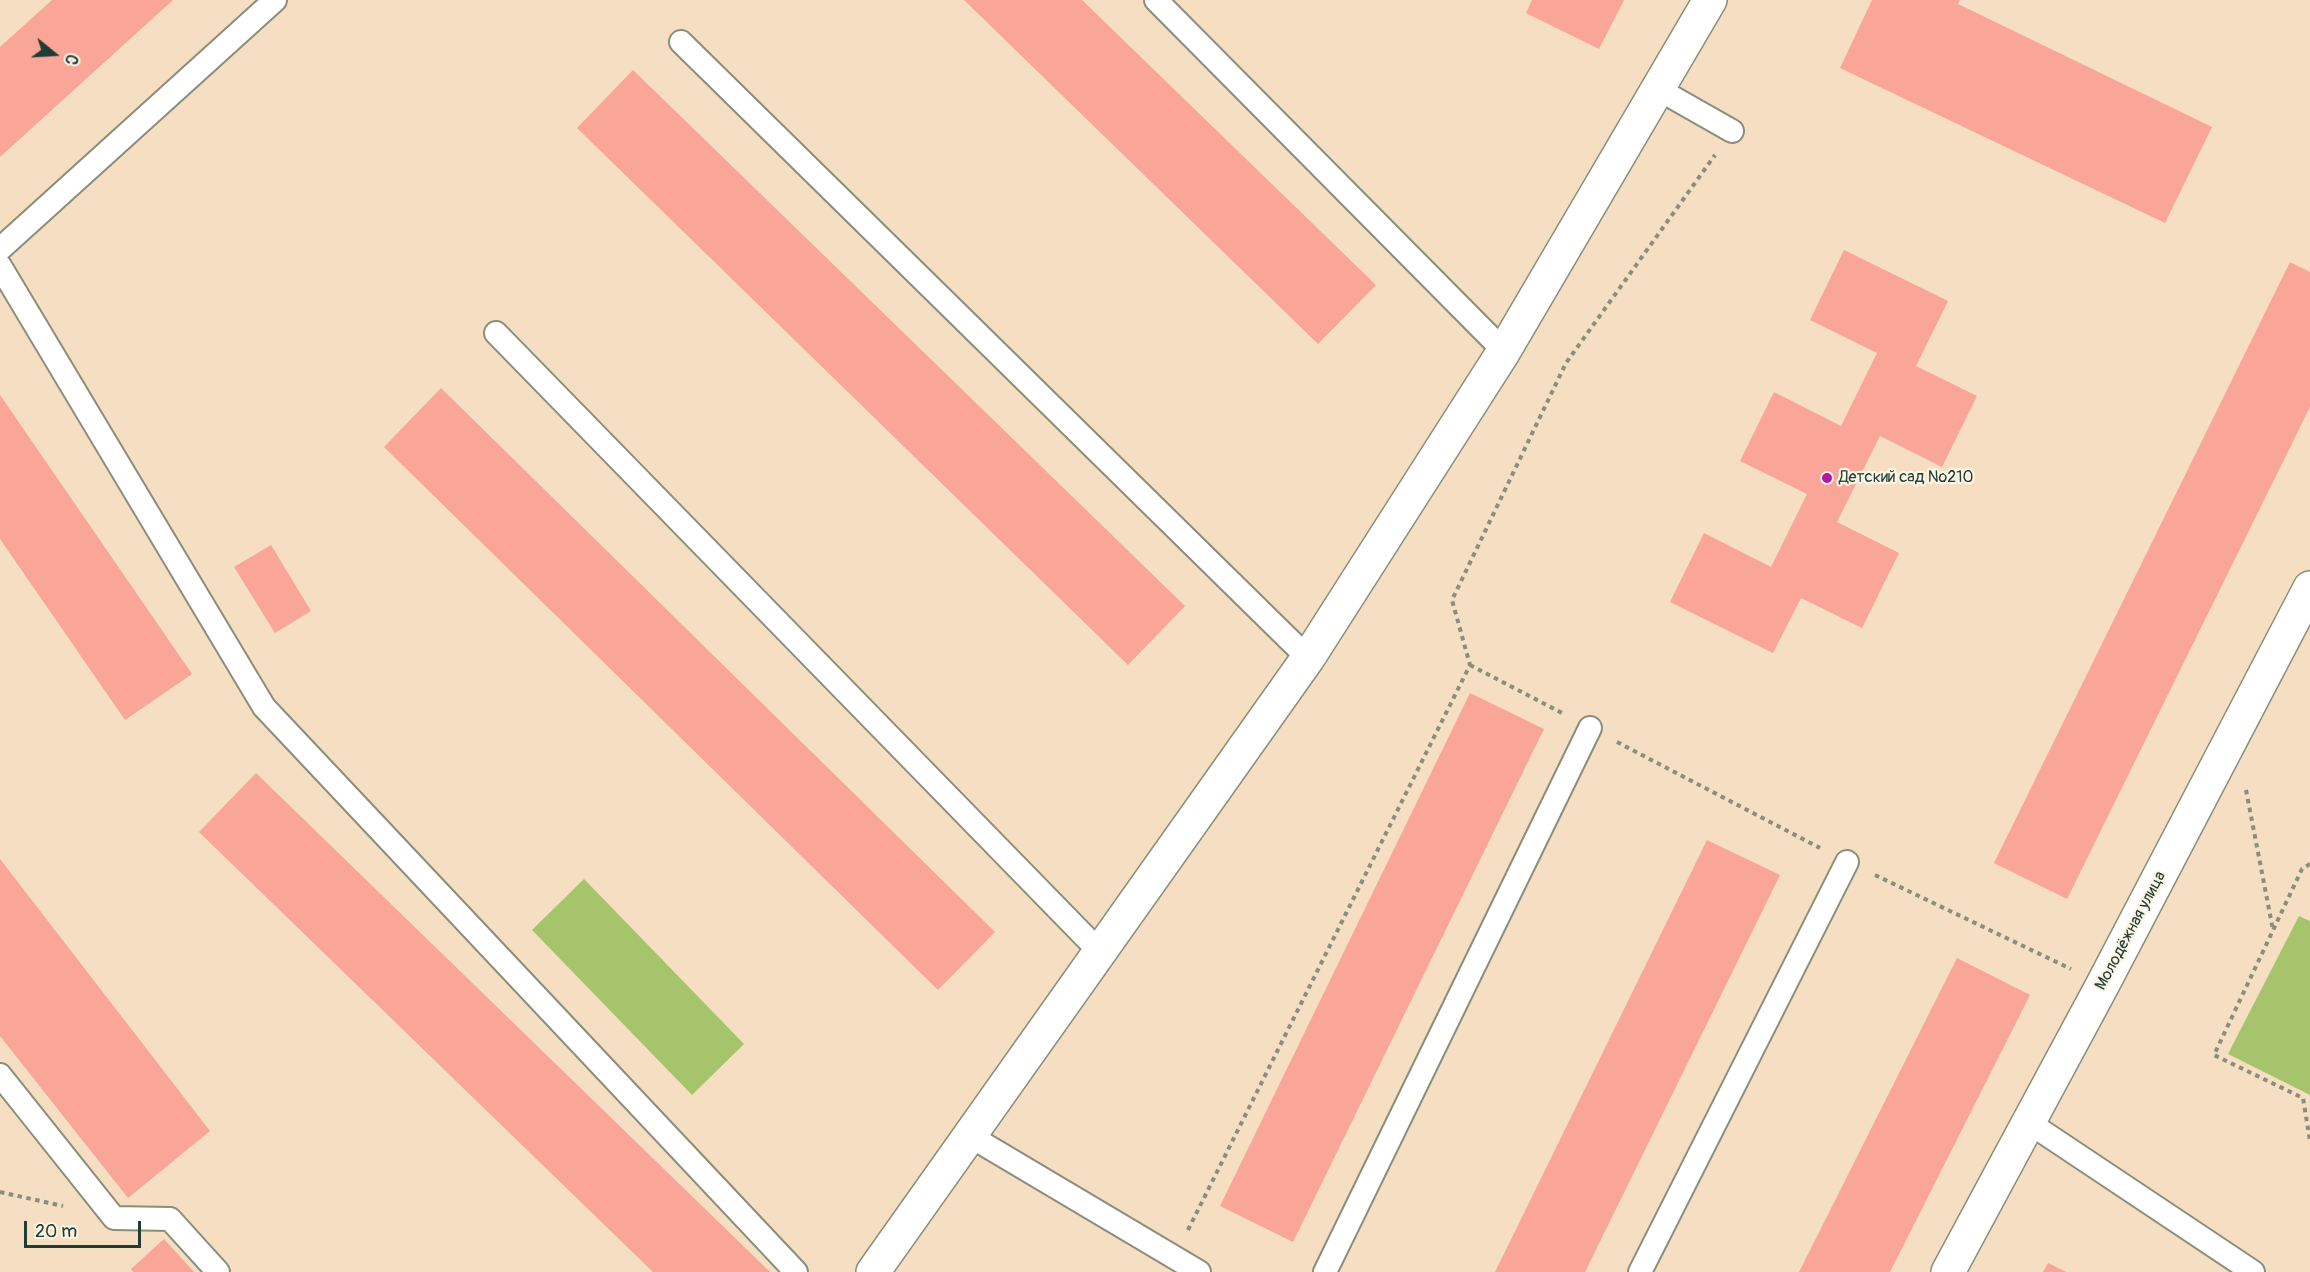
<!DOCTYPE html>
<meta charset="utf-8">
<style>
body{margin:0}
#map{position:relative;width:2310px;height:1272px;overflow:hidden;background:#f5dec2;font-family:Pangolin,sans-serif}
canvas{display:block}
.north{position:absolute;left:24px;top:24px;width:60px;height:60px;-webkit-text-stroke:4px #fcf5e5;paint-order:stroke;rotate:108deg;font-size:16px;font-weight:700;line-height:24px;text-align:center;color:#1f3d34}
.north::after{content:'';display:block;margin:auto;width:21px;height:27px;background:#1f3d34;clip-path:polygon(50% 0,100% 100%,50% 72%,0 100%)}
.scale{position:absolute;left:24px;top:1221px;width:117px;height:27px;box-sizing:border-box;border:3px solid #1f3d34;border-top:0;padding-left:8px;font-size:18px;line-height:21px;white-space:nowrap;color:#1f3d34;-webkit-text-stroke:4px #fcf5e5;paint-order:stroke}
</style>
<div id="map">
<canvas width="2310" height="1272"></canvas>
<div class="north">С</div>
<div class="scale">20 m</div>
</div>
<script>
const context = document.querySelector('canvas').getContext('2d');
context.lineJoin = 'round';
function fill(path, color) { context.fillStyle = color; context.fill(path, 'evenodd'); }
const shape = rows => new Path2D(rows.map(r => 'M' + r).join(''));
function strokePath(path, color, width, dash) { context.strokeStyle = color; context.lineWidth = width; context.lineCap = dash ? 'butt' : 'round'; context.setLineDash(dash || []); context.stroke(path); }
function write(font, color, halo, rows, align = 'center') {
  context.font = font + ' Pangolin,sans-serif'; context.lineWidth = 4.5; context.setLineDash([]); context.textBaseline = 'middle'; context.strokeStyle = halo; context.fillStyle = color; for (const [text, x, y, turn = 0] of rows) {
    context.save(); context.translate(x, y); context.rotate((+turn || 0) * Math.PI / 180); context.textAlign = isNaN(turn) ? turn : align; if (halo) context.strokeText(text, 0, 0); context.fillText(text, 0, 0); context.restore();
  }
}
const green = shape([
 [584,879,744,1044,692,1095,532,930],
 [2299,916,2310,921,2310,1095,2228,1054]
]);
const building = shape([
 [52,0,173,0,0,157,0,47],
 [964,0,1082,0,1376,285,1318,344],
 [1532,0,1624,0,1599,49,1526,13],
 [1872,0,1960,0,1958,4,2212,127,2165,223,1840,68],
 [633,70,1185,606,1128,665,577,128],
 [1844,250,1948,301,1916,366,1977,396,1942,467,1880,436,1837,522,1899,553,1862,628,1801,598,1773,653,1670,602,1704,533,1771,567,1807,494,1740,461,1774,392,1841,426,1877,353,1810,320],
 [2290,262,2310,272,2310,407,2067,899,1994,863],
 [441,388,995,932,938,990,384,447],
 [0,395,192,674,125,720,0,539],
 [271,545,311,611,275,633,234,567],
 [1470,693,1544,729,1293,1242,1220,1206],
 [256,773,770,1272,653,1272,199,832],
 [1707,840,1780,875,1585,1272,1495,1272],
 [0,859,210,1131,128,1198,0,1036],
 [1957,958,2030,995,1890,1272,1799,1272],
 [164,1239,194,1272,133,1272,131,1269],
 [2048,1263,2066,1272,2043,1272]
]);
const path = shape([
 [1470,665,1562,713],
 [1617,742,1820,848],
 [2246,790,2273,930],
 [2310,864,2302,869,2214,1055,2303,1098,2310,1141],
 [1875,875,2071,969],
 [0,1192,63,1206],
 [1188,1230,1470,665,1452,600,1566,363,1715,155]
]);
const lane = shape([
 [1156,0,1504,351],
 [681,42,1308,658],
 [1658,89,1732,131],
 [0,249,275,0],
 [0,266,264,707,796,1272],
 [496,333,1100,952],
 [0,1075,114,1218,170,1219,218,1272],
 [2028,1122,2253,1272],
 [970,1136,1199,1272],
 [1325,1272,1590,728],
 [1640,1272,1847,862]
]);
const street = shape([
 [873,1272,1308,658,1504,351,1710,0],
 [1948,1272,2103,984,2310,588]
]);
const markers = [
 [1827,478,6,"#b5179e"]
];
const poiNames = [
 ["Детский сад №210",1839,478]
];
const streetNames = [
 ["Молодёжная улица",2131,931,-62]
];
fill(green, '#a6c46b');
fill(building, '#f9a598');
strokePath(lane, '#8a8e7b', 26);
strokePath(street, '#8a8e7b', 36);
strokePath(path, '#8a8e7b', 4, [4.5, 4.5]);
strokePath(lane, '#fff', 22);
strokePath(street, '#fff', 33);
for (const [x, y, r, color] of markers) { const dot = new Path2D(); dot.arc(x, y, r, 0, 2 * Math.PI); context.fillStyle = color; context.fill(dot); strokePath(dot, '#fcf5e5', 2); }
write('16px', '#1f3d34', '#fcf5e5', poiNames, 'left');
write('16px', '#1f3d34', '#fcf5e5', streetNames);
</script>
